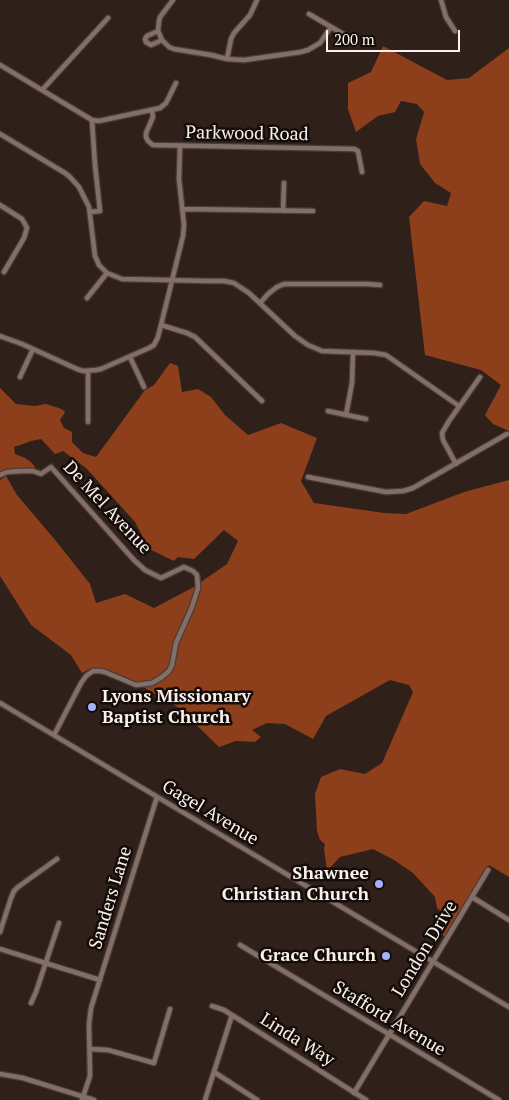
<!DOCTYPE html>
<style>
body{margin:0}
#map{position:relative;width:509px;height:1100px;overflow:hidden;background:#30201a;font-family:"PT Serif",serif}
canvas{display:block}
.scale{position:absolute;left:326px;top:30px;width:134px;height:22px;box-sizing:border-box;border:2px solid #fbf0eb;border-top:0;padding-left:6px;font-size:15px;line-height:18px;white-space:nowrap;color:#fbf0eb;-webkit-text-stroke:4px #130c09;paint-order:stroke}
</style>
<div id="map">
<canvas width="509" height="1100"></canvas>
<div class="scale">200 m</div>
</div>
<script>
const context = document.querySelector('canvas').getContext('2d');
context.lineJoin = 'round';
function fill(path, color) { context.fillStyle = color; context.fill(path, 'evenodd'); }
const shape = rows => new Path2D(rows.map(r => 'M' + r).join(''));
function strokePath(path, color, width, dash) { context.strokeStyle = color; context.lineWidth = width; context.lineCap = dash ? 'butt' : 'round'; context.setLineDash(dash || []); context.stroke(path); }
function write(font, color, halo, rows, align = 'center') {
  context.font = font + ' "PT Serif",serif'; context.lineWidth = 5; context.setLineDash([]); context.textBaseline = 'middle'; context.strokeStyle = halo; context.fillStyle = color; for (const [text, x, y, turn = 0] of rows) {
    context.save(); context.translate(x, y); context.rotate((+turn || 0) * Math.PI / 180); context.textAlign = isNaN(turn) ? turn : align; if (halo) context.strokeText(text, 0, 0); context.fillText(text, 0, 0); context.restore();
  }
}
const forest = shape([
 [383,46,447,80,469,78,509,48,509,431,493,424,485,415,501,385,481,370,425,355,409,217,424,201,447,206,451,193,435,183,420,164,416,139,424,112,417,104,401,101,395,112,378,116,356,132,348,109,348,83,371,72],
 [170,363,178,366,182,392,198,389,211,397,225,415,248,435,281,423,317,438,301,481,314,503,384,513,406,514,464,492,509,480,509,877,489,865,446,937,443,936,444,922,443,913,437,908,435,897,413,873,394,860,373,849,340,857,327,871,324,848,325,844,320,840,317,831,315,794,321,777,340,769,365,774,382,763,413,692,409,685,390,680,326,716,313,739,285,724,267,723,252,730,261,737,255,742,236,741,219,747,179,708,124,676,92,668,82,673,71,655,31,625,0,576,0,480,6,476,17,495,56,541,90,584,96,603,125,594,154,608,192,588,227,564,238,541,224,530,194,559,178,557,174,561,149,549,135,522,87,469,63,451,55,454,41,439,31,441,23,444,14,447,15,454,25,458,32,463,35,467,34,470,0,473,0,388,16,404,35,406,46,404,59,408,65,411,64,414,60,420,64,428,72,432,72,442,83,453,96,457,145,390,154,385]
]);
const minor = shape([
 [173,0,160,17,159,21,158,31,162,40,169,47,174,49,211,55,227,59,244,60,301,52,308,50,320,43,331,27],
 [441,0,446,17,455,31],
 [309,14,350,38],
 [158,31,147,36,145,39,146,42,151,45,162,40],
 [227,59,231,39,234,33,250,15,257,0],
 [0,65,92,120,99,121,160,108,166,103,176,83],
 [42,90,108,18],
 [152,111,153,117,146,133,146,137,148,141,153,145,354,149,358,151,362,172],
 [0,134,65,173,70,177,79,187,89,207,95,256,99,265,107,273,122,279,207,281,224,281,234,283,249,293,295,336,308,345,322,351,374,353,386,355,459,406],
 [0,205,22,219,27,228,24,238,4,272],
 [183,209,313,211],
 [283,211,284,183],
 [90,212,100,211,95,165,92,120],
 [87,298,107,273],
 [260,303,268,294,277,287,284,284,367,284,380,285],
 [161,325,187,333,195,337,262,401],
 [0,336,22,344,77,369,83,371,96,370,101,369,149,348,154,345,158,337,183,236,184,225,179,179,180,146],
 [130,357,144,387],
 [20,377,33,349],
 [328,411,366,419],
 [346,415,352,383,353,352],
 [88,422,88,371],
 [456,464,443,440,442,433,449,421,480,377],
 [0,475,7,472,21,471,33,471,41,474,51,467,134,560,145,570,161,578,184,567,193,571,197,575,198,588,192,607,176,643,172,665,169,671,162,677,152,683,136,685,105,672,100,671,93,671,86,676,81,683,54,735],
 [308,477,386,492,403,491,413,488,507,434],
 [0,703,509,1007],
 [472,897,509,920],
 [0,932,11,898,14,891,18,887,57,859],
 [240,945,499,1100],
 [0,949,100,980],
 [31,1003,36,992,59,923],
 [212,1006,224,1010,366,1100],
 [90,1049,108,1050,154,1063,170,1009],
 [214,1072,257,1100],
 [0,1074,23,1078,94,1100],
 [354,1093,488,870],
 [82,1100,90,1076,89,1024,91,1008,157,797],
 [205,1100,232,1015]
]);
const markers = [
 [92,707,5,"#a6b1fc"],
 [379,884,5,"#a6b1fc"],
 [386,956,5,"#a6b1fc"]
];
const streetNames = [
 ["Parkwood Road",247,134,1],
 ["De Mel Avenue",107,508,47],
 ["Gagel Avenue",210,813,31],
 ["Sanders Lane",111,898,-73],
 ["London Drive",425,949,-59],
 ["Stafford Avenue",389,1019,31],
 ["Linda Way",297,1040,32]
];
const poiNames = [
 ["Lyons Missionary",102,697,"left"],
 ["Baptist Church",102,718,"left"],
 ["Shawnee",369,874],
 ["Christian Church",369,895],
 ["Grace Church",376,956]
];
fill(forest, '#8d3e1a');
strokePath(minor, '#4a3c38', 7);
strokePath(minor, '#836f67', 4.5);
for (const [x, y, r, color] of markers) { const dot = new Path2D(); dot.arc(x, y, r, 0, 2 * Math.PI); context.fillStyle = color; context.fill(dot); strokePath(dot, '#130c09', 2); }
write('18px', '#fbf0eb', '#130c09', streetNames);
write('bold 18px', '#fbf0eb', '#130c09', poiNames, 'right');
</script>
